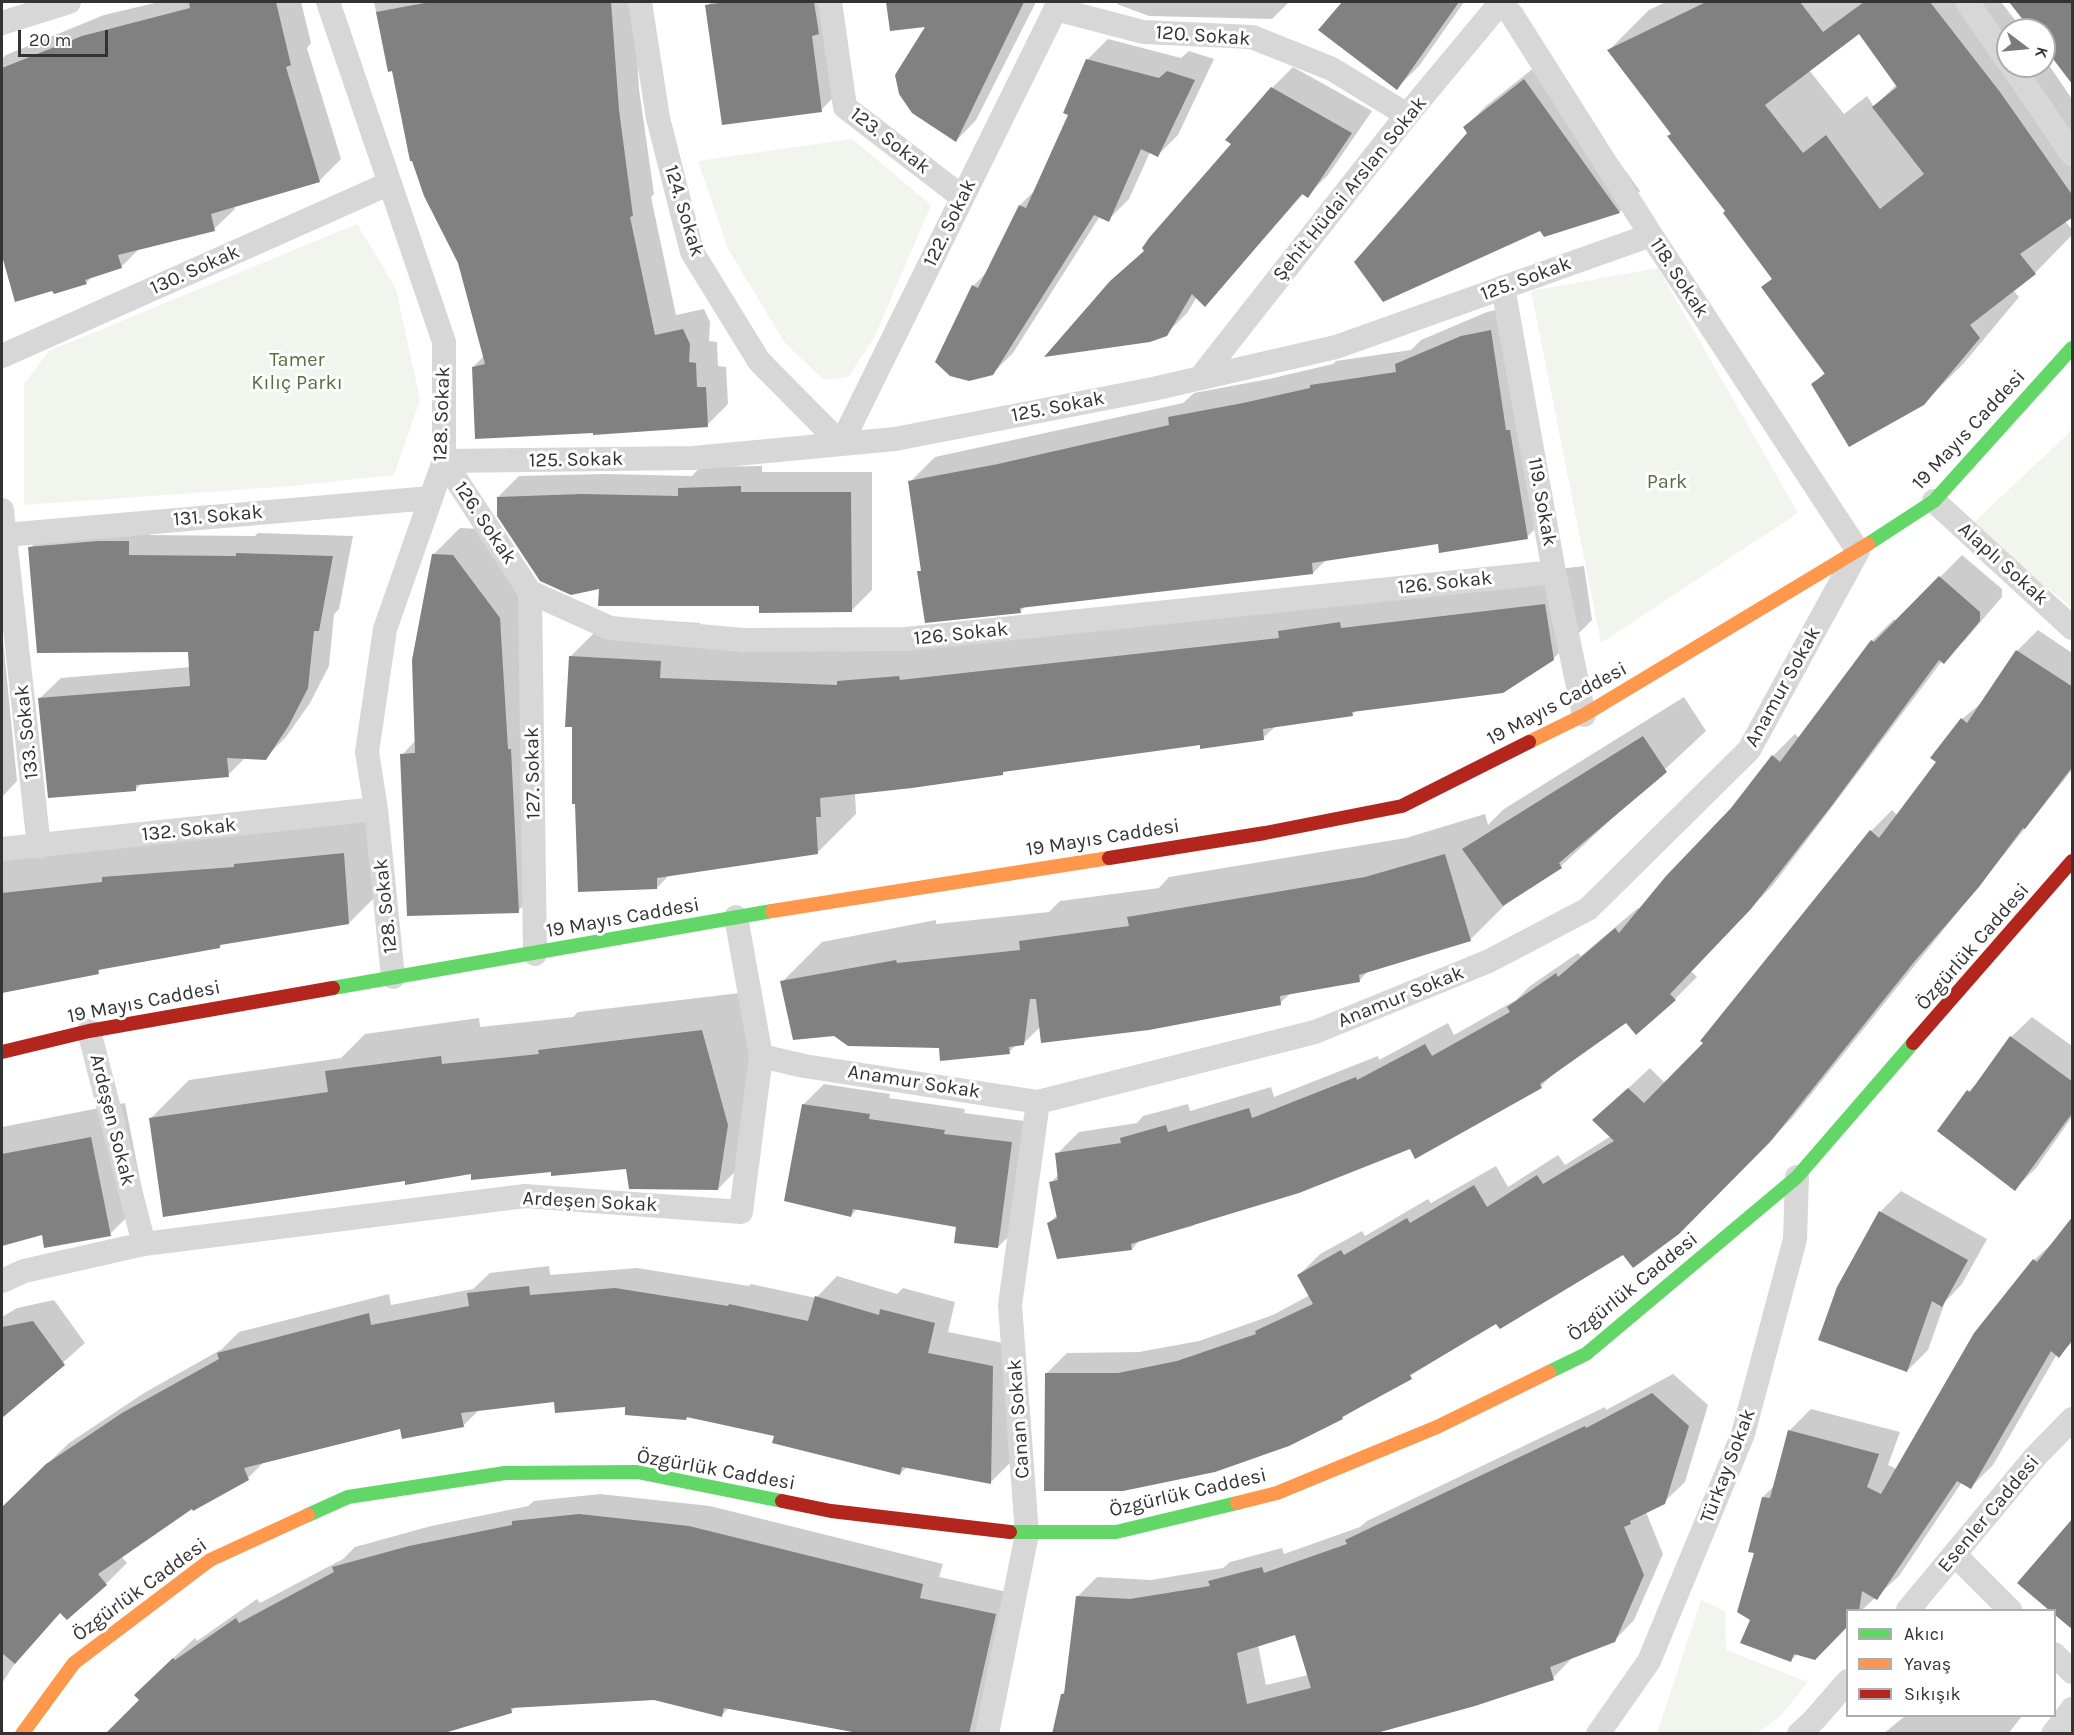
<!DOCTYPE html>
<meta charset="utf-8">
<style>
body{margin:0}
#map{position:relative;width:2074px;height:1735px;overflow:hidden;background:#fff;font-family:Karla,sans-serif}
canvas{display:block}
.frame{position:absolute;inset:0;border:3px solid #333;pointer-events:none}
.legend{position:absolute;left:1846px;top:1609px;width:210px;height:108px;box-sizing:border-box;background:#fff;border:2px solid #adadad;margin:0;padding:8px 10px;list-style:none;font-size:18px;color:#333}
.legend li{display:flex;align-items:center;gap:12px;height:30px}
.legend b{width:30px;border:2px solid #adadad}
.north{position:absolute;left:1996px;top:18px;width:60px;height:60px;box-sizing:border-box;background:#fff;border:2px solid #adadad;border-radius:50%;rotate:106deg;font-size:16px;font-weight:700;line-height:24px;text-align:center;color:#333}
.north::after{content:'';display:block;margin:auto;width:21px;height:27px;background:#7a7a7a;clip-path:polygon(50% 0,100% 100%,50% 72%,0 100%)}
.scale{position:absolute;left:18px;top:30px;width:90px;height:27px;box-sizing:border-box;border:3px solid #333;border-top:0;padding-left:8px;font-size:18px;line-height:21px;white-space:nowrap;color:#333;-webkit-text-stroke:4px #fff;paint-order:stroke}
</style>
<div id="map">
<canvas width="2074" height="1735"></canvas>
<div class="frame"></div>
<ul class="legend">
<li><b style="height:8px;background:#63d668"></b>Akıcı</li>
<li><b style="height:8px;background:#ff974d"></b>Yavaş</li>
<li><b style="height:8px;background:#b3261e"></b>Sıkışık</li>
</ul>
<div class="north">K</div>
<div class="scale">20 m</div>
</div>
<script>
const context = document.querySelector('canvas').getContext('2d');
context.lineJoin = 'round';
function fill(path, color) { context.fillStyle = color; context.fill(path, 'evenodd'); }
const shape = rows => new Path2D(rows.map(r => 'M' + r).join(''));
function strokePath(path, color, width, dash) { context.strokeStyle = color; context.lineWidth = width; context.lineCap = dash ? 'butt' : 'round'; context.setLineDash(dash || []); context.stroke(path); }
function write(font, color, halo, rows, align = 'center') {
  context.font = font + ' Karla,sans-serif'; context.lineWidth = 6; context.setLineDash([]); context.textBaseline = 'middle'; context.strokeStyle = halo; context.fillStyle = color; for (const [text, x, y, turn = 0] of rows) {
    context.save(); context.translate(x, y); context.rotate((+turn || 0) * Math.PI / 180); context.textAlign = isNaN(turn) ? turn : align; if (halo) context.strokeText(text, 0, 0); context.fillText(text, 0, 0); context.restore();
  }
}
const green = shape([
 [852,139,931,205,874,338,848,377,824,380,785,343,728,249,698,161],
 [357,224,396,289,420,400,394,475,292,486,24,505,24,384,49,351],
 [1658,268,1798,513,1601,643,1531,291],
 [2072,430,2072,607,1969,527],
 [1701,1600,1725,1611,1726,1650,1808,1682,1781,1715,1758,1733,1657,1733]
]);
const shadow = shape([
 [159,2,301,2,311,43,307,48,341,159,320,180,234,205,235,209,214,229,140,248,121,267,93,276,86,283,53,289,16,300,2,251,2,59,6,55,104,15],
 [374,2,634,2,639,89,654,194,651,197,676,315,704,309,710,322,709,341,717,342,718,366,726,367,728,404,707,425,473,367,484,356,459,262,393,69,389,70],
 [711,2,838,2,842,89,821,110,707,6],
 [887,2,1036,2,976,120,956,141,928,25,891,29],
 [1118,2,1289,2,1272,19,1149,16,1117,4],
 [1344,2,1464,2,1419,66,1397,88,1320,30],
 [1666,2,2001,2,2023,30,2008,30,2008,66,2044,66,2044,58,2072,99,2072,215,2065,221,2072,230,2072,235,2035,273,2013,290,2019,297,1964,363,1923,404,1812,385,1825,372,1763,287,1773,278,1673,133,1609,50,1649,10],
 [1859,32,1897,84,1874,107,1867,96,1844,114,1809,70],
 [2010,2,2072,2,2072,84,2044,47,2044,30,2031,30],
 [1108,39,1181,58,1189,51,1214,59,1178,135,1158,155,1150,152,1129,199,1108,220,1100,216,1013,353,992,374,937,362,973,286,988,271,1020,205,1036,189,1070,115,1087,60],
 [1545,59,1640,191,1620,212,1544,235,1465,127,1486,106],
 [1293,67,1372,111,1328,175,1307,196,1304,193,1205,305,1197,297,1187,313,1166,334,1145,250,1233,144,1272,88],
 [1515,306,1552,512,1527,537,1439,542,1327,559,1313,573,1026,606,1020,611,919,572,923,568,910,482,935,457,1183,403,1194,393,1269,379,1333,364,1336,361,1411,350,1421,340,1487,312],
 [762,466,762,472,872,472,872,590,851,611,761,605,600,587,498,497,519,476,604,474,692,476,700,467],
 [149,521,149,535,255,536,258,533,353,536,339,609,334,614,329,666,310,703,286,737,265,758,246,757,228,775,142,783,136,789,40,698,61,678,190,667,190,650,30,548,51,527],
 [460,528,480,529,526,591,545,884,518,911,402,755,416,740,433,555],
 [1962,555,2002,589,2002,597,1965,640,1942,661,1773,885,1691,971,1697,977,1675,999,1626,1021,1560,1068,1541,1086,1415,1157,1411,1147,1198,1221,1193,1226,1140,1240,1132,1249,1048,1224,1058,1214,1051,1183,1059,1174,1057,1154,1079,1132,1137,1123,1143,1116,1188,1104,1190,1111,1271,1087,1274,1097,1378,1056,1379,1060,1448,1023,1454,1035,1516,1000,1530,986,1578,953,1581,956,1638,908,1640,910,1732,809,1773,756,1795,734,1799,738,1872,641,1894,619,1897,621],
 [1584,566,1592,620,1553,659,1357,710,1352,715,1276,726,1263,738,1201,744,855,792,856,814,817,853,670,874,657,888,573,726,571,656,610,617,700,623,699,640,874,646],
 [2,629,17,781,2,797],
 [2038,630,2072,653,2072,770,1792,1118,1678,1233,1624,1253,1497,1322,1342,1418,1046,1374,1067,1353,1139,1352,1199,1341,1273,1315,1310,1295,1299,1275,1320,1254,1362,1231,1365,1236,1428,1199,1431,1203,1496,1166,1508,1187,1558,1155,1565,1165,1611,1136,1594,1120,1650,1068,1665,1083,1705,1043,1871,831,1892,810,1898,816,1939,762,1962,719,1985,700,2017,651],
 [1684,697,1706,731,1561,866,1510,900,1470,940,1369,970,1359,981,1291,993,1280,1003,1041,1026,1023,1044,1016,1045,1009,1052,940,1047,782,982,822,942,936,920,936,924,1049,912,1060,901,1159,888,1169,877,1406,838,1485,814,1488,825,1504,809],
 [384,813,389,883,349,923,223,943,220,946,103,967,98,972,2,992,2,856],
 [740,993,765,1086,756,1150,718,1189,627,1167,472,1173,406,1179,150,1119,189,1080,341,1058,365,1034,479,1018,480,1027,573,1017,578,1012],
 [2032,1017,2072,1046,2072,1117,2036,1168,2015,1189,1969,1091,1982,1078,2011,1037],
 [824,1084,890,1094,889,1098,965,1109,964,1113,1032,1122,1019,1226,998,1247,958,1225,858,1208,851,1216,803,1105],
 [125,1103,144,1200,110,1234,43,1233,2,1244,2,1127],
 [1901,1191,1987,1239,1962,1284,1945,1302,1928,1350,1907,1371,1880,1212],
 [2072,1218,2072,1342,2059,1356,2057,1354,1993,1465,1971,1487,1962,1482,1899,1576,1862,1610,1848,1610,1791,1660,1752,1619,1755,1552,1763,1497,1774,1486,1789,1431,1811,1409,1900,1432,1888,1465,1897,1469,1976,1334,2034,1260,2057,1239],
 [549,1266,550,1275,637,1268,749,1286,751,1284,816,1298,837,1276,897,1294,903,1288,955,1302,948,1332,1013,1345,1011,1462,990,1483,907,1467,900,1474,776,1434,627,1406,556,1400,480,1409,463,1426,401,1427,265,1461,248,1478,192,1507,121,1556,127,1563,106,1584,61,1612,20,1656,2,1683,2,1508,69,1443,144,1393,222,1349,239,1332,389,1294,391,1305,473,1289,490,1273],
 [54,1300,85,1343,8,1411,2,1404,2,1317,17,1308],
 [1673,1374,1708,1405,1685,1482,1664,1502,1646,1512,1663,1554,1634,1620,1614,1641,1573,1657,1553,1678,1368,1734,1062,1694,1066,1690,1077,1597,1097,1577,1151,1580,1223,1568,1230,1562,1282,1548,1284,1554,1360,1527,1367,1521,1605,1407,1606,1410],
 [1296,1633,1308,1675,1266,1685,1258,1645],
 [600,1494,710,1506,943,1564,939,1577,1016,1594,984,1734,865,1734,730,1707,722,1715,654,1699,517,1706,511,1711,141,1700,156,1674,195,1638,197,1641,257,1599,260,1603,343,1559,355,1547,431,1526,528,1506,534,1501],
 [1905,1716,2022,1716,2008,1734,1883,1734]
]);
const building = shape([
 [189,2,276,2,291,65,286,67,320,182,211,214,215,231,118,255,122,268,85,280,87,284,54,294,52,291,15,302,2,256,2,68,82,36,190,8],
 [430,2,611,2,619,110,633,216,630,217,655,335,683,329,690,344,689,362,696,363,697,387,706,387,708,427,593,435,593,433,475,439,472,367,485,364,458,263,424,196,412,161,410,161,392,71,388,72,376,12],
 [726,2,814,2,819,34,812,36,822,112,722,125,705,5],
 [886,2,1024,2,956,142,912,113,899,94,895,75,925,27,890,31],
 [1342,2,1459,2,1397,90,1318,30],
 [1706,2,1800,2,1823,32,1864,2,1930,2,2000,92,2073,196,2073,217,2020,254,2036,274,1970,325,1980,338,1924,405,1849,447,1811,384,1825,374,1761,287,1772,279,1723,213,1725,211,1667,136,1671,134,1607,50],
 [1859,34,1897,87,1872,107,1924,174,1880,209,1826,135,1803,153,1765,105],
 [2009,2,2073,2,2073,85,2044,47,2044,30,2031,30],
 [1086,59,1159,78,1167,71,1195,80,1158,157,1141,149,1109,222,1094,215,993,375,969,381,950,376,935,362,972,285,978,288,1019,205,1026,208,1068,115,1063,113],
 [1524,79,1620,213,1544,237,1540,231,1383,302,1354,262,1467,133,1463,127],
 [1271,87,1352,133,1308,198,1302,194,1205,307,1192,294,1167,336,1150,342,1044,357,1110,281,1144,251,1142,248,1149,238,1231,144,1225,140],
 [1491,330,1506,430,1510,430,1528,539,1439,553,1438,544,1312,563,1313,574,1020,608,1021,613,925,623,917,571,921,571,908,481,998,464,1169,425,1168,417,1243,403,1310,388,1310,385,1396,372,1395,364,1461,336],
 [741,486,741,492,851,492,852,612,759,613,759,606,598,606,599,589,571,595,540,581,497,516,497,497,582,494,678,496,678,488],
 [98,541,129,541,129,555,236,556,236,553,333,556,319,631,314,631,308,688,289,725,266,760,227,758,229,777,136,785,136,791,48,798,38,698,190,686,188,652,37,653,28,547],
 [432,554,453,555,500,618,508,749,511,749,519,913,407,916,400,754,415,753,412,660],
 [1939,576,1980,612,1980,621,1944,664,1939,660,1833,804,1751,909,1670,994,1676,1000,1636,1035,1626,1023,1540,1084,1542,1088,1415,1159,1410,1149,1299,1193,1131,1244,1132,1250,1057,1259,1047,1223,1057,1218,1049,1182,1058,1180,1055,1153,1121,1143,1120,1138,1166,1125,1168,1132,1249,1108,1252,1118,1356,1077,1357,1080,1425,1044,1432,1056,1510,1012,1507,1007,1556,973,1558,977,1615,928,1619,933,1666,876,1731,808,1772,755,1780,762,1871,640,1874,642],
 [1545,604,1554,660,1503,693,1352,712,1353,716,1263,729,1264,740,1200,749,1200,745,1003,772,1003,775,912,788,820,798,821,817,816,817,818,854,657,878,657,889,578,892,575,804,572,804,572,727,565,727,569,656,661,661,660,678,837,685,837,681,899,676,900,680,1279,638,1278,631,1340,622,1341,628],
 [2016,650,2073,687,2073,766,2025,829,2023,828,1979,887,1914,962,1771,1141,1679,1234,1633,1268,1623,1255,1500,1329,1496,1324,1410,1375,1412,1379,1342,1417,1343,1419,1289,1446,1215,1472,1123,1491,1044,1491,1045,1373,1118,1373,1177,1361,1256,1334,1255,1331,1313,1304,1297,1275,1341,1250,1344,1255,1407,1218,1410,1223,1474,1185,1487,1207,1537,1175,1543,1184,1614,1141,1592,1120,1628,1088,1644,1103,1703,1043,1700,1041,1870,830,1879,838,1936,762,1930,758,1961,718,1967,723],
 [1643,736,1667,772,1559,863,1562,868,1503,906,1462,849],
 [344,853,349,924,220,945,220,948,98,970,99,974,2,993,2,893,102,882,102,877,234,867,234,864],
 [1445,854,1471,941,1359,975,1360,982,1280,996,1281,1005,1149,1030,1041,1043,1036,999,1030,999,1024,1045,1009,1047,1010,1054,940,1061,939,1048,848,1046,834,1036,793,1040,780,981,896,960,897,963,1020,950,1019,941,1129,926,1127,917,1365,877],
 [702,1030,728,1125,718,1190,629,1189,626,1169,551,1176,551,1172,471,1180,471,1174,405,1185,405,1181,163,1217,149,1118,328,1092,325,1071,441,1056,442,1064,539,1054,538,1050],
 [2010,1036,2073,1082,2073,1112,2015,1191,1937,1131,1967,1090,1970,1092],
 [802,1104,870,1114,869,1119,945,1130,944,1134,1012,1142,998,1248,954,1243,956,1227,853,1209,851,1217,784,1201],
 [91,1137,111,1236,44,1248,42,1235,2,1246,2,1154],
 [1879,1211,1968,1260,1942,1307,1932,1301,1907,1372,1818,1340,1837,1287],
 [2073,1216,2073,1339,2059,1358,2051,1351,1971,1489,1957,1481,1877,1600,1862,1591,1859,1611,1848,1611,1848,1626,1815,1660,1794,1654,1791,1662,1740,1643,1750,1620,1737,1612,1754,1553,1748,1552,1762,1497,1770,1498,1788,1430,1879,1454,1867,1487,1881,1494,1974,1333,2033,1259,2037,1262],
 [529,1286,530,1295,615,1288,728,1306,729,1304,808,1321,815,1296,879,1315,880,1309,935,1323,928,1353,993,1366,991,1484,902,1467,900,1475,772,1443,774,1436,687,1417,686,1420,625,1415,625,1407,555,1413,554,1402,461,1413,464,1427,402,1439,400,1429,244,1468,249,1480,193,1511,192,1509,98,1574,107,1585,67,1620,60,1613,15,1664,2,1653,2,1507,46,1464,122,1413,219,1359,217,1353,369,1313,371,1325,469,1306,467,1293],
 [33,1321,65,1365,2,1418,2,1327],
 [1652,1393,1689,1426,1665,1504,1630,1521,1631,1524,1624,1527,1644,1575,1615,1642,1550,1667,1554,1680,1475,1706,1373,1734,1052,1734,1061,1694,1064,1694,1076,1596,1130,1599,1210,1586,1208,1581,1262,1567,1264,1573,1347,1544,1345,1540,1585,1426,1586,1428],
 [1295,1635,1311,1688,1247,1704,1237,1653],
 [579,1514,689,1526,923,1584,920,1598,996,1614,969,1734,863,1734,724,1708,722,1717,654,1700,511,1708,512,1713,441,1734,105,1734,139,1700,134,1695,173,1658,175,1660,236,1618,239,1623,334,1572,332,1567,409,1546,512,1525,512,1521],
 [2073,1518,2073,1630,2055,1615,2055,1611,2050,1611,2017,1583]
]);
const street = shape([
 [328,2,444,342,444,461,385,629,367,752,376,809,393,977],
 [640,2,658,118,692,252,759,361,841,444,1059,2],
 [830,2,845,107,962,197],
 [1967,2,2008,61],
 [1055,9,1143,32,1252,37,1332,69,1407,115],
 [2,23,69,2],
 [2012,66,2072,154],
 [1503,287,1554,572,1584,715],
 [2,356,388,184],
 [1200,378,1407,115,1501,2],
 [444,461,693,458,895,439,1153,389,1336,347,1651,235],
 [444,461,530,592,610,628,743,640,906,639,1554,572],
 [1934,501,2072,628],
 [2,510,39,847],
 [5,535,430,498],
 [530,592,535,954],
 [2,849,376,809],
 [89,1031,144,1244],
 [761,1056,804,1066,1038,1102,1315,1032,1489,961,1588,909,1749,750,1858,551,1651,235,1512,15,1502,4],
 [2,1281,24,1271,144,1244,525,1196,741,1212,761,1056,736,917],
 [1955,1555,2010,1610],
 [1908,1610,2035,1457,2072,1419],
 [2054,1654,2072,1672],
 [987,1734,1027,1534,1010,1305,1038,1102],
 [1598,1734,1649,1661,1743,1434,1795,1239,1797,1177],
 [1799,1734,1814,1720,1848,1681],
 [2053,1734,2072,1709]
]);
const fast = shape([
 [1868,544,1934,501,2072,348],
 [333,988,772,911],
 [1549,1372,1586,1354,1797,1177,1913,1043],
 [308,1515,348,1497,505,1473,637,1472,782,1501],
 [1010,1532,1116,1532,1237,1503]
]);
const slow = shape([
 [1529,742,1584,715,1868,544],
 [772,911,1109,858],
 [1237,1503,1277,1493,1437,1427,1549,1372],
 [22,1734,74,1663,210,1560,308,1515]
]);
const jam = shape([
 [1109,858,1265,833,1402,806,1529,742],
 [1913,1043,2072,861],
 [2,1052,89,1031,333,988],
 [782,1501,831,1511,1010,1532]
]);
const streetNames = [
 ["120. Sokak",1203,36,4],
 ["123. Sokak",890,141,38],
 ["Şehit Hüdai Arslan Sokak",1350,189,-51],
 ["124. Sokak",684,211,73],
 ["122. Sokak",950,223,-64],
 ["130. Sokak",195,270,-24],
 ["118. Sokak",1679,278,57],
 ["125. Sokak",1526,279,-20],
 ["125. Sokak",1058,407,-11],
 ["128. Sokak",442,414,-88],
 ["19 Mayıs Caddesi",1969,430,-47],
 ["125. Sokak",576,460,-1],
 ["119. Sokak",1542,502,80],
 ["131. Sokak",218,516,-5],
 ["126. Sokak",485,523,56],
 ["Alaplı Sokak",2003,564,42],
 ["126. Sokak",1445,583,-6],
 ["126. Sokak",961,634,-6],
 ["Anamur Sokak",1783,687,-61],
 ["19 Mayıs Caddesi",1557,704,-28],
 ["133. Sokak",27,732,-96],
 ["127. Sokak",533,773,-91],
 ["132. Sokak",189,830,-6],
 ["19 Mayıs Caddesi",1103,838,-9],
 ["128. Sokak",386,906,-96],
 ["19 Mayıs Caddesi",623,918,-10],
 ["Özgürlük Caddesi",1973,947,-49],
 ["Anamur Sokak",1401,997,-22],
 ["19 Mayıs Caddesi",144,1002,-11],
 ["Anamur Sokak",914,1082,9],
 ["Ardeşen Sokak",112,1120,76],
 ["Ardeşen Sokak",590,1202,3],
 ["Özgürlük Caddesi",1633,1287,-39],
 ["Canan Sokak",1019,1419,-94],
 ["Türkay Sokak",1728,1466,-69],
 ["Özgürlük Caddesi",716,1470,10],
 ["Özgürlük Caddesi",1188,1493,-13],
 ["Esenler Caddesi",1989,1514,-50],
 ["Özgürlük Caddesi",140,1590,-36]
];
const parkNames = [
 ["Tamer",297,360],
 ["Kılıç Parkı",297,383],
 ["Park",1667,482]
];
fill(green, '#f1f5ed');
fill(shadow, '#0003');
fill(building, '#818181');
strokePath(street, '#d7d7d7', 24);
strokePath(fast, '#63d668', 14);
strokePath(slow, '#ff974d', 14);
strokePath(jam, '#b3261e', 14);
write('20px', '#333', '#fff', streetNames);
write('20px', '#56703f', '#fff', parkNames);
</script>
